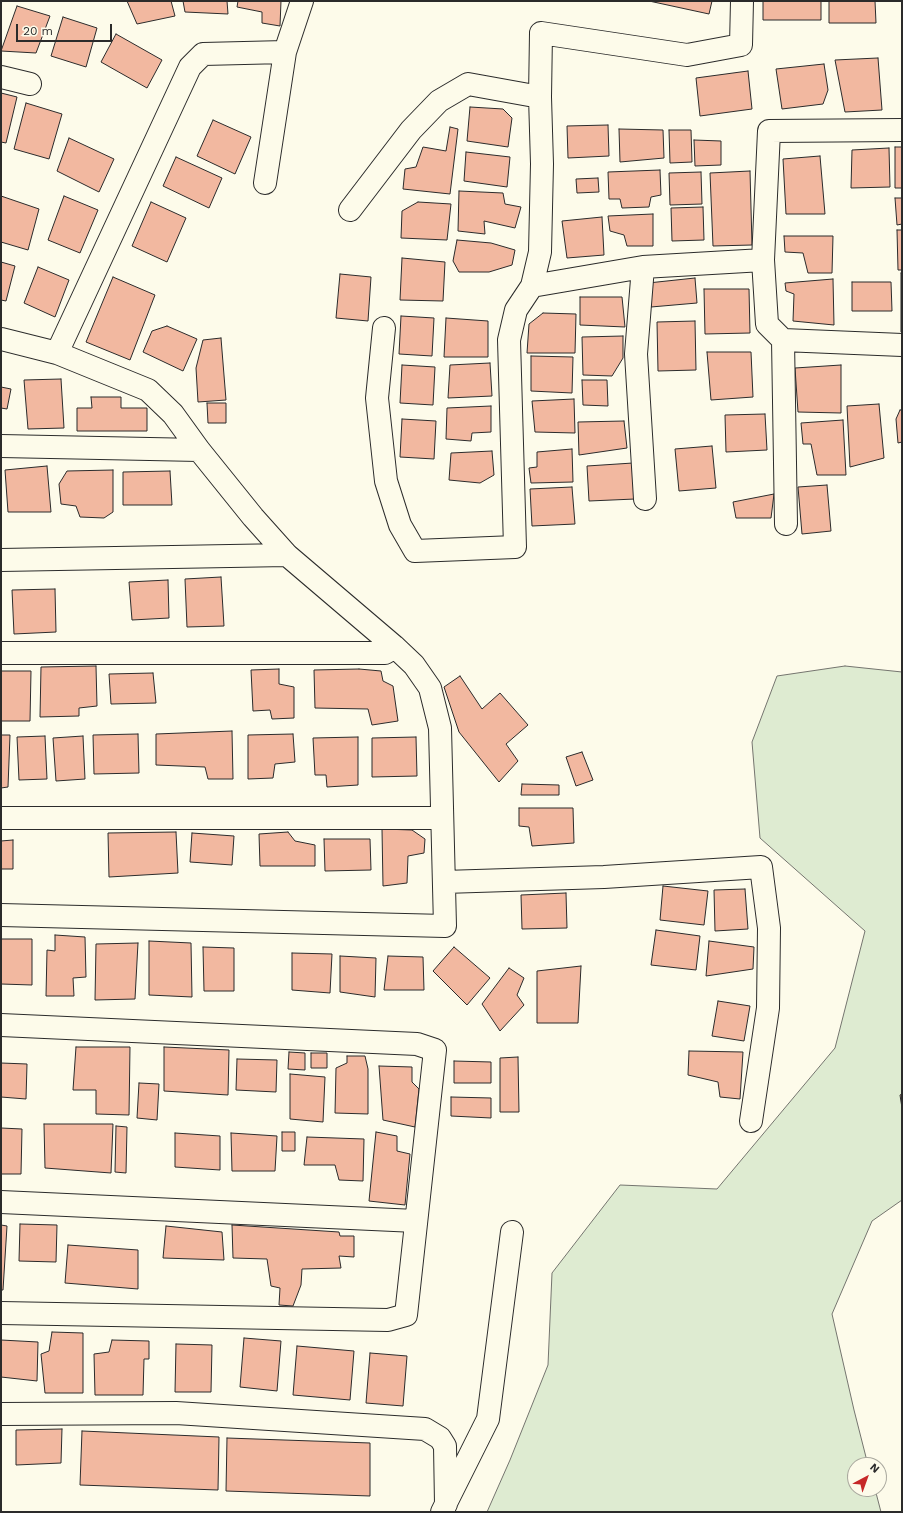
<!DOCTYPE html>
<style>
body{margin:0}
#map{position:relative;width:903px;height:1513px;overflow:hidden;background:#fdfbea;font-family:"Work Sans",sans-serif}
canvas{display:block}
.frame{position:absolute;inset:0;border:2px solid #2b2b2b;pointer-events:none}
.north{position:absolute;left:847px;top:1457px;width:40px;height:40px;box-sizing:border-box;background:#fdfbea;border:1px solid #a9a89e;border-radius:50%;rotate:41deg;font-size:11px;font-weight:700;line-height:16px;text-align:center;color:#2b2b2b}
.north::after{content:'';display:block;margin:auto;width:14px;height:18px;background:#c62828;clip-path:polygon(50% 0,100% 100%,50% 72%,0 100%)}
.scale{position:absolute;left:16px;top:24px;width:96px;height:18px;box-sizing:border-box;border:2px solid #2b2b2b;border-top:0;padding-left:5px;font-size:12px;line-height:14px;white-space:nowrap;color:#2b2b2b;-webkit-text-stroke:3px #fdfbea;paint-order:stroke}
</style>
<div id="map">
<canvas width="903" height="1513"></canvas>
<div class="frame"></div>
<div class="north">N</div>
<div class="scale">20 m</div>
</div>
<script>
const context = document.querySelector('canvas').getContext('2d');
context.lineJoin = 'round';
function fill(path, color) { context.fillStyle = color; context.fill(path, 'evenodd'); }
const shape = rows => new Path2D(rows.map(r => 'M' + r).join(''));
function strokePath(path, color, width, dash) { context.strokeStyle = color; context.lineWidth = width; context.lineCap = dash ? 'butt' : 'round'; context.setLineDash(dash || []); context.stroke(path); }
const green = shape([
 [845,666,902,672,902,1200,872,1221,832,1314,854,1410,868,1465,855,1465,855,1489,875,1489,881,1512,487,1512,510,1460,548,1365,552,1273,620,1185,717,1189,835,1048,865,931,760,838,752,742,777,676,845,666]
]);
const building = shape([
 [127,1,171,1,175,16,137,24,127,1],
 [183,1,227,1,228,14,185,12,183,1],
 [238,1,281,1,280,26,262,23,262,12,237,7,238,1],
 [649,1,712,1,709,14,649,1],
 [763,1,821,1,821,20,763,20,763,1],
 [829,1,875,1,876,23,829,23,829,1],
 [17,6,50,16,36,53,1,51,17,6],
 [63,17,97,28,86,67,51,56,63,17],
 [116,34,162,60,147,88,101,62,116,34],
 [878,58,882,110,845,112,835,60,878,58],
 [824,64,828,90,823,104,782,109,776,69,824,64],
 [748,71,752,109,700,116,696,78,748,71],
 [1,93,17,97,6,143,1,142,1,93],
 [26,103,62,114,49,159,14,149,26,103],
 [470,107,503,109,512,118,508,147,467,141,470,107],
 [213,120,251,137,235,174,197,156,213,120],
 [608,125,609,156,568,158,567,126,608,125],
 [450,127,458,129,450,194,403,189,405,169,416,167,423,147,446,151,450,127],
 [619,129,663,130,664,158,620,162,619,129],
 [669,130,691,130,692,162,670,163,669,130],
 [69,138,114,159,99,192,57,171,69,138],
 [694,140,721,141,721,165,695,166,694,140],
 [895,147,902,147,902,188,895,188,895,147],
 [889,148,890,187,851,188,852,150,889,148],
 [466,152,510,157,507,187,464,181,466,152],
 [820,156,825,214,786,214,783,159,820,156],
 [176,157,222,178,209,208,163,186,176,157],
 [660,170,661,195,651,197,649,207,622,208,620,199,609,199,608,172,660,170],
 [750,171,752,245,713,246,710,173,750,171],
 [701,172,702,204,670,205,669,173,701,172],
 [598,178,599,192,577,193,576,179,598,178],
 [459,191,503,193,505,204,521,207,515,228,484,221,485,234,458,231,459,191],
 [1,196,39,209,28,250,1,242,1,196],
 [64,196,98,210,80,253,48,240,64,196],
 [895,198,902,198,902,224,897,225,895,198],
 [151,202,186,218,167,262,132,246,151,202],
 [418,202,451,204,447,240,401,238,402,211,418,202],
 [703,207,704,240,672,241,671,208,703,207],
 [653,214,653,246,627,246,624,235,610,231,608,216,653,214],
 [602,217,604,255,567,258,562,221,602,217],
 [897,230,902,230,902,270,898,270,897,230],
 [784,236,833,236,832,273,808,273,803,253,785,252,784,236],
 [457,240,491,243,515,250,512,265,489,272,459,272,453,261,457,240],
 [402,258,445,262,443,301,400,300,402,258],
 [1,262,15,266,6,301,1,300,1,262],
 [38,267,69,280,55,317,24,303,38,267],
 [901,273,902,273,902,332,901,332,901,273],
 [340,274,371,277,368,321,336,318,340,274],
 [113,277,155,295,130,360,86,342,113,277],
 [695,278,697,303,651,307,648,283,695,278],
 [833,279,834,325,793,321,794,294,786,291,785,283,833,279],
 [852,282,891,282,892,311,852,311,852,282],
 [704,289,749,289,750,333,705,334,704,289],
 [580,297,622,297,625,327,580,325,580,297],
 [543,313,576,314,575,353,527,353,529,324,543,313],
 [401,316,434,318,432,356,399,354,401,316],
 [446,318,488,321,488,357,444,357,446,318],
 [695,321,696,370,658,371,657,322,695,321],
 [167,326,197,339,183,371,143,352,152,331,167,326],
 [623,336,623,358,612,376,583,375,582,337,623,336],
 [221,338,226,400,198,402,196,368,203,340,221,338],
 [707,352,751,352,753,397,711,400,707,352],
 [531,356,573,357,572,393,531,391,531,356],
 [490,363,492,396,448,398,450,365,490,363],
 [402,365,435,367,433,405,400,403,402,365],
 [841,365,841,413,798,412,795,368,841,365],
 [61,379,64,428,28,429,24,380,61,379],
 [582,380,607,380,608,406,583,405,582,380],
 [1,387,11,389,7,409,1,408,1,387],
 [91,397,121,397,121,408,147,408,147,431,77,431,77,408,92,408,91,397],
 [574,399,575,433,535,432,532,401,574,399],
 [207,403,226,403,226,423,208,423,207,403],
 [879,404,884,458,850,467,847,406,879,404],
 [491,406,491,432,472,433,471,441,446,439,447,408,491,406],
 [900,410,902,410,902,442,898,443,896,419,900,410],
 [765,414,767,450,726,452,725,415,765,414],
 [402,419,436,421,434,459,400,457,402,419],
 [843,420,846,475,817,475,811,444,803,444,801,423,843,420],
 [624,421,627,448,579,455,578,422,624,421],
 [712,446,716,488,679,491,675,449,712,446],
 [572,449,573,482,531,483,529,468,537,467,537,452,572,449],
 [492,451,494,475,480,483,449,480,451,453,492,451],
 [633,463,635,499,589,501,587,466,633,463],
 [47,466,51,512,8,512,5,470,47,466],
 [113,470,113,512,104,518,80,517,76,506,61,504,59,484,67,471,113,470],
 [170,471,172,505,123,505,123,472,170,471],
 [827,485,831,531,802,534,798,487,827,485],
 [572,487,575,524,532,526,530,489,572,487],
 [774,494,771,518,736,518,733,502,774,494],
 [221,577,224,626,187,627,185,579,221,577],
 [168,580,169,618,132,620,129,582,168,580],
 [55,589,56,632,14,634,12,590,55,589],
 [96,666,97,706,79,708,79,716,40,717,41,667,96,666],
 [279,669,279,684,294,687,294,718,272,719,270,710,253,711,251,670,279,669],
 [359,669,381,671,383,681,393,686,398,721,372,725,368,709,315,708,314,670,359,669],
 [1,671,31,671,30,721,1,721,1,671],
 [153,673,156,703,111,704,109,674,153,673],
 [460,676,482,709,500,693,528,725,506,744,518,761,499,782,459,732,444,687,460,676],
 [232,731,233,779,208,779,205,767,156,765,156,734,232,731],
 [138,734,139,773,94,774,93,735,138,734],
 [293,734,295,762,275,764,273,778,248,779,248,735,293,734],
 [1,735,10,735,8,787,1,788,1,735],
 [45,736,47,779,19,780,17,737,45,736],
 [83,736,85,779,56,781,53,738,83,736],
 [358,737,358,785,327,787,326,775,315,775,313,738,358,737],
 [416,737,417,776,372,777,372,738,416,737],
 [582,752,593,780,576,786,566,757,582,752],
 [522,784,559,785,559,795,521,795,522,784],
 [519,808,573,808,574,843,532,846,529,827,519,826,519,808],
 [382,829,412,830,425,839,424,853,408,856,407,883,383,886,382,829],
 [176,832,178,873,109,877,108,833,176,832],
 [288,832,295,841,315,845,315,866,260,866,259,834,288,832],
 [192,833,234,836,232,865,190,862,192,833],
 [324,839,370,839,371,870,325,871,324,839],
 [13,840,13,869,1,869,1,841,13,840],
 [663,886,708,891,704,925,660,920,663,886],
 [745,889,748,929,715,931,714,890,745,889],
 [566,893,567,928,522,929,521,895,566,893],
 [656,930,700,936,696,970,651,965,656,930],
 [55,935,85,937,86,977,73,978,74,996,46,996,47,950,55,951,55,935],
 [1,939,32,939,32,985,1,984,1,939],
 [149,941,191,943,192,997,149,995,149,941],
 [709,941,754,947,753,969,706,976,709,941],
 [138,943,135,999,95,1000,96,944,138,943],
 [203,947,234,948,234,991,204,991,203,947],
 [454,947,490,978,467,1005,433,971,454,947],
 [292,953,332,954,330,993,292,990,292,953],
 [340,956,376,958,375,997,340,992,340,956],
 [388,956,423,957,424,990,384,990,388,956],
 [581,966,578,1023,537,1023,537,971,581,966],
 [509,968,524,978,517,995,524,1005,500,1031,482,1004,509,968],
 [718,1001,750,1006,744,1041,712,1036,718,1001],
 [76,1047,130,1047,129,1115,96,1114,96,1090,73,1090,76,1047],
 [164,1047,229,1050,228,1095,164,1091,164,1047],
 [689,1051,743,1052,740,1099,720,1097,718,1082,688,1075,689,1051],
 [289,1052,305,1053,305,1070,288,1069,289,1052],
 [311,1053,327,1053,327,1068,311,1068,311,1053],
 [347,1056,365,1056,368,1069,368,1114,335,1113,336,1068,347,1063,347,1056],
 [518,1057,519,1112,500,1112,500,1058,518,1057],
 [237,1059,277,1060,276,1092,236,1090,237,1059],
 [454,1061,491,1062,491,1083,454,1083,454,1061],
 [1,1063,27,1064,26,1099,1,1097,1,1063],
 [379,1066,412,1067,412,1082,419,1089,415,1127,383,1120,379,1066],
 [290,1074,325,1077,323,1122,290,1119,290,1074],
 [139,1083,159,1084,157,1120,137,1118,139,1083],
 [902,1094,902,1108,900,1095,902,1094],
 [451,1097,491,1098,491,1118,451,1116,451,1097],
 [44,1124,113,1124,111,1173,45,1168,44,1124],
 [116,1126,127,1127,126,1173,115,1172,116,1126],
 [1,1128,22,1129,21,1174,1,1174,1,1128],
 [282,1132,295,1132,295,1151,282,1151,282,1132],
 [376,1132,397,1136,397,1151,410,1154,405,1205,369,1201,376,1132],
 [175,1133,220,1136,220,1170,175,1167,175,1133],
 [231,1133,277,1136,275,1171,232,1171,231,1133],
 [307,1137,364,1139,363,1181,339,1180,335,1165,304,1165,307,1137],
 [20,1224,57,1225,56,1262,19,1261,20,1224],
 [1,1225,7,1226,3,1290,1,1290,1,1225],
 [232,1225,339,1232,340,1236,354,1236,354,1257,339,1256,341,1268,302,1269,301,1285,293,1306,279,1305,280,1288,271,1286,267,1259,233,1258,232,1225],
 [166,1226,222,1232,224,1260,163,1258,166,1226],
 [68,1245,138,1250,138,1289,65,1283,68,1245],
 [52,1332,83,1333,83,1393,45,1393,41,1354,49,1351,52,1332],
 [244,1338,281,1341,277,1391,240,1387,244,1338],
 [1,1340,38,1342,37,1381,1,1377,1,1340],
 [112,1340,149,1341,149,1359,144,1359,143,1395,95,1395,94,1354,109,1352,112,1340],
 [176,1344,212,1345,211,1392,175,1392,176,1344],
 [297,1346,354,1351,350,1400,293,1395,297,1346],
 [370,1353,407,1356,403,1406,366,1403,370,1353],
 [62,1429,61,1463,16,1465,16,1430,62,1429],
 [82,1431,219,1437,218,1490,80,1485,82,1431],
 [227,1438,370,1443,370,1496,226,1491,227,1438]
]);
const street = shape([
 [1,77,30,84],
 [902,130,769,131,763,260,767,324,783,340,902,345],
 [265,183,285,52,302,1],
 [350,210,411,130,439,101,468,84,540,97],
 [643,267,636,354,645,499],
 [532,286,540,252,542,164,540,97,541,33,687,55,741,45,742,1],
 [384,328,377,398,386,481,400,525,415,551,515,547,509,340,516,310,532,286,643,267,763,260],
 [1,339,57,353,148,390,173,414,199,450,253,517,287,555,395,647,414,665,430,688,440,728,445,926,1,915],
 [783,340,786,524],
 [57,353,190,67,203,54,285,52],
 [1,446,199,450],
 [1,560,287,555],
 [1,653,385,653,395,647],
 [1,818,442,818],
 [444,882,604,877,761,867,769,928,768,1008,751,1121],
 [1,1025,417,1044,435,1050,406,1315,388,1320,1,1313],
 [1,1202,416,1221],
 [1,1414,176,1413,425,1429,440,1438,445,1446,446,1504,442,1512],
 [447,1501,488,1419,512,1232]
]);
fill(green, '#deebd1');
strokePath(green, '#74746e', 1);
fill(building, '#f2b8a0');
strokePath(building, '#2b2b2b', 1);
strokePath(street, '#2b2b2b', 24);
strokePath(street, '#fdfbea', 22);
</script>
